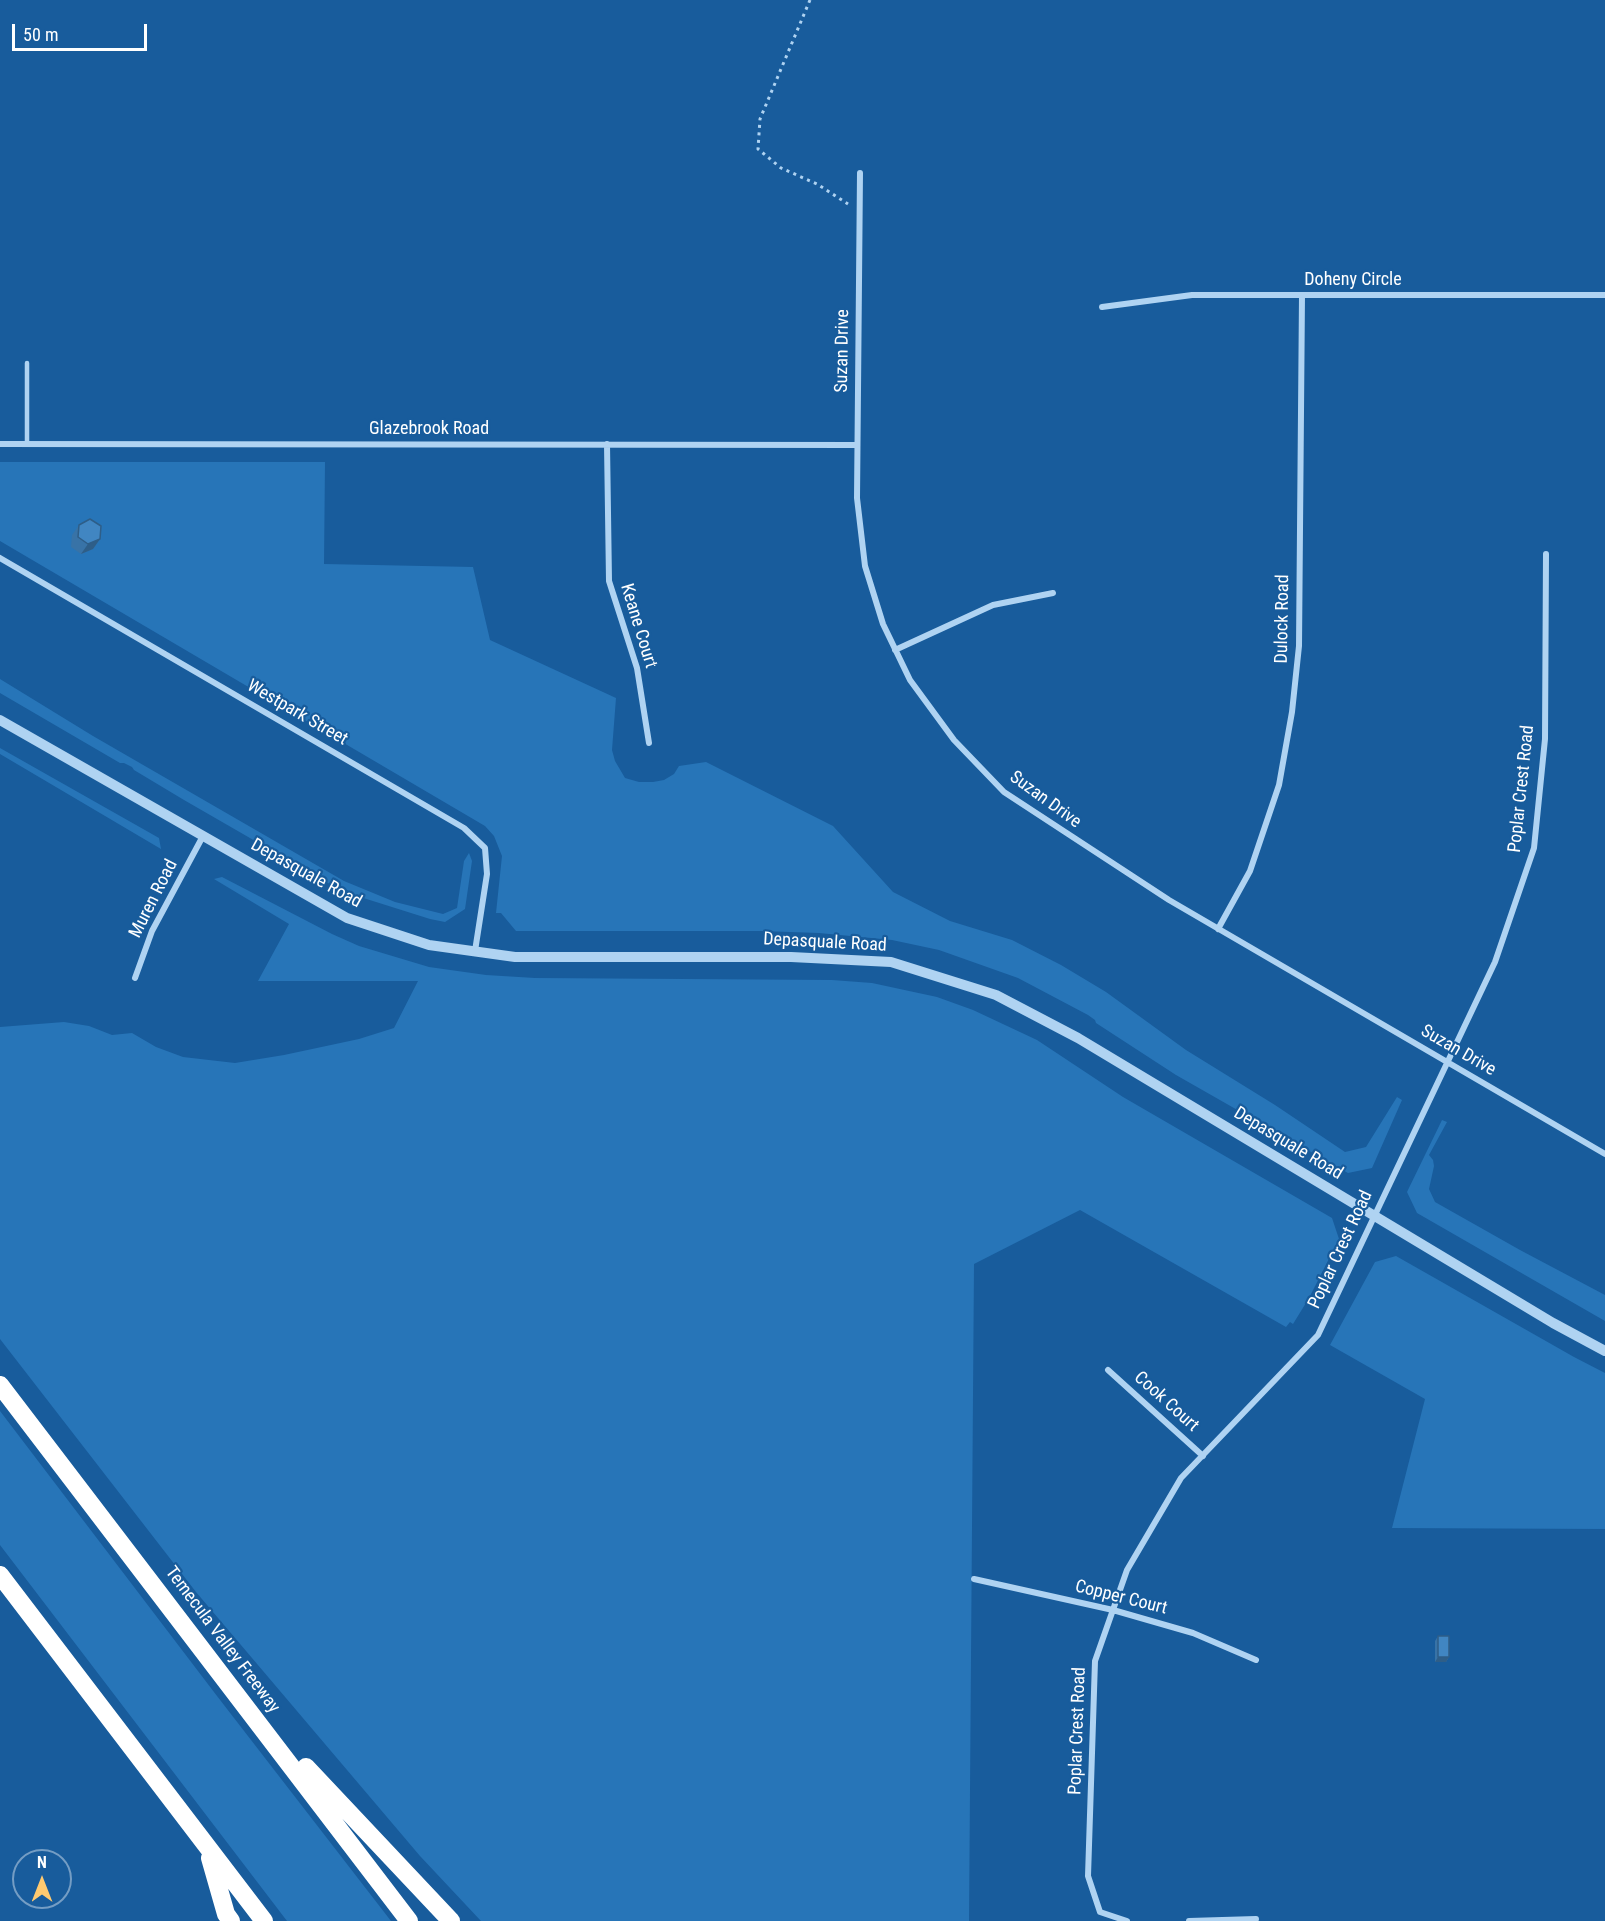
<!DOCTYPE html>
<style>
body{margin:0}
#map{position:relative;width:1605px;height:1921px;overflow:hidden;background:#185c9c;font-family:"Roboto Condensed",sans-serif}
canvas{display:block}
.north{position:absolute;left:12px;top:1849px;width:60px;height:60px;box-sizing:border-box;background:#185c9c;border:2px solid #749dc4;border-radius:50%;rotate:0deg;font-size:16px;font-weight:700;line-height:24px;text-align:center;color:#fff}
.north::after{content:'';display:block;margin:auto;width:21px;height:27px;background:#ffca70;clip-path:polygon(50% 0,100% 100%,50% 72%,0 100%)}
.scale{position:absolute;left:12px;top:24px;width:135px;height:27px;box-sizing:border-box;border:3px solid #fff;border-top:0;padding-left:8px;font-size:18px;line-height:21px;white-space:nowrap;color:#fff;-webkit-text-stroke:4px #185c9c;paint-order:stroke}
</style>
<div id="map">
<canvas width="1605" height="1921"></canvas>
<div class="north">N</div>
<div class="scale">50 m</div>
</div>
<script>
const context = document.querySelector('canvas').getContext('2d');
context.lineJoin = 'round';
function fill(path, color) { context.fillStyle = color; context.fill(path, 'evenodd'); }
const shape = rows => new Path2D(rows.map(r => 'M' + r).join(''));
function strokePath(path, color, width, dash) { context.strokeStyle = color; context.lineWidth = width; context.lineCap = dash ? 'butt' : 'round'; context.setLineDash(dash || []); context.stroke(path); }
function write(font, color, halo, rows, align = 'center') {
  context.font = font + ' "Roboto Condensed",sans-serif'; context.lineWidth = 4.5; context.setLineDash([]); context.textBaseline = 'middle'; context.strokeStyle = halo; context.fillStyle = color; for (const [text, x, y, turn = 0] of rows) {
    context.save(); context.translate(x, y); context.rotate((+turn || 0) * Math.PI / 180); context.textAlign = isNaN(turn) ? turn : align; if (halo) context.strokeText(text, 0, 0); context.fillText(text, 0, 0); context.restore();
  }
}
const green = shape([
 [0,462,325,462,324,564,473,567,490,640,616,698,612,750,615,761,625,778,639,782,653,782,664,780,674,774,679,766,706,762,833,826,893,892,950,921,1012,940,1061,965,1106,992,1186,1050,1275,1105,1345,1152,1366,1147,1397,1097,1402,1100,1372,1168,1348,1173,1176,1075,1096,1023,1095,1020,1088,1015,1018,978,939,950,892,940,819,933,761,931,516,931,501,913,496,913,502,856,494,836,485,826,0,541],
 [0,679,93,736,344,881,395,902,443,914,457,908,464,861,469,853,472,861,465,909,445,922,430,919,357,896,340,886,335,887,184,800,134,770,132,767,124,763,120,763,0,693],
 [0,748,159,838,161,849,0,754],
 [222,877,332,934,359,946,429,967,486,975,535,978,832,980,872,983,937,997,973,1010,1037,1040,1123,1097,1332,1218,1339,1239,1309,1298,1293,1324,1290,1322,1286,1327,1080,1210,974,1264,969,1921,481,1921,420,1856,196,1592,0,1339,0,1027,64,1022,89,1026,112,1035,132,1033,156,1047,183,1057,235,1063,284,1055,359,1039,394,1028,418,981,258,981,289,924,214,879],
 [1442,1120,1447,1122,1429,1155,1433,1160,1434,1166,1429,1189,1435,1202,1520,1250,1605,1295,1605,1321,1417,1213,1407,1192],
 [1396,1256,1574,1357,1605,1373,1605,1529,1392,1528,1425,1399,1330,1345,1375,1262],
 [0,1411,217,1696,391,1921,287,1921,187,1790,0,1545]
]);
const path = shape([
 [810,0,760,119,758,149,781,168,817,184,848,204]
]);
const service = shape([
 [27,363,27,444]
]);
const minor = shape([
 [860,173,857,498,865,566,883,624,910,680,954,740,1004,792,1169,900,1605,1154],
 [1102,307,1192,295,1605,295],
 [0,444,857,445],
 [607,444,609,581,637,668,649,743],
 [0,558,464,828,485,848,487,874,475,951],
 [895,650,993,605,1053,593],
 [1218,929,1250,871,1279,785,1292,712,1299,646,1302,295],
 [135,978,152,931,203,836],
 [1108,1370,1203,1456],
 [974,1579,1113,1610,1193,1633,1256,1660],
 [1127,1921,1100,1912,1088,1876,1095,1661,1127,1570,1181,1478,1318,1335,1495,962,1534,848,1545,739,1546,554],
 [1189,1921,1256,1919]
]);
const tertiary = shape([
 [0,720,347,918,429,945,515,957,791,957,891,962,996,995,1078,1038,1553,1323,1605,1351]
]);
const motorway = shape([
 [0,1385,409,1921],
 [0,1575,264,1921],
 [306,1767,451,1921],
 [210,1858,226,1914,231,1921]
]);
const wall = shape([
 [79,525,100,539,93,549,81,554,71,547,72,535],
 [1438,1636,1449,1657,1446,1662,1435,1662,1435,1641]
]);
const shadedWall = shape([
 [100,539,93,549,81,554,88,544],
 [1438,1657,1449,1657,1446,1662,1435,1662]
]);
const building = shape([
 [90,519,101,526,100,539,88,544,78,537,79,525,90,519],
 [1438,1636,1449,1636,1449,1657,1438,1657,1438,1636]
]);
const streetNames = [
 ["Doheny Circle",1353,280],
 ["Suzan Drive",843,351,-89],
 ["Glazebrook Road",429,429],
 ["Dulock Road",1283,619,-89],
 ["Keane Court",638,626,73],
 ["Westpark Street",297,713,30],
 ["Poplar Crest Road",1522,789,-84],
 ["Suzan Drive",1045,800,36],
 ["Depasquale Road",306,874,29],
 ["Muren Road",154,899,-63],
 ["Depasquale Road",825,943,3],
 ["Suzan Drive",1458,1051,30],
 ["Depasquale Road",1288,1144,31],
 ["Poplar Crest Road",1341,1250,-65],
 ["Cook Court",1166,1402,42],
 ["Copper Court",1121,1598,14],
 ["Temecula Valley Freeway",222,1640,53],
 ["Poplar Crest Road",1078,1731,-88]
];
fill(green, '#2775b8');
strokePath(path, '#afd3f2', 3, [3, 4.5]);
strokePath(service, '#afd3f2', 4.5);
strokePath(minor, '#afd3f2', 6);
strokePath(tertiary, '#afd3f2', 10);
strokePath(motorway, '#fff', 18);
fill(wall, '#3873a7');
fill(shadedWall, '#2e5e88');
fill(building, '#4186c2');
strokePath(building, '#2e5e88', 1.5);
write('18px', '#fff', '#185c9c', streetNames);
</script>
